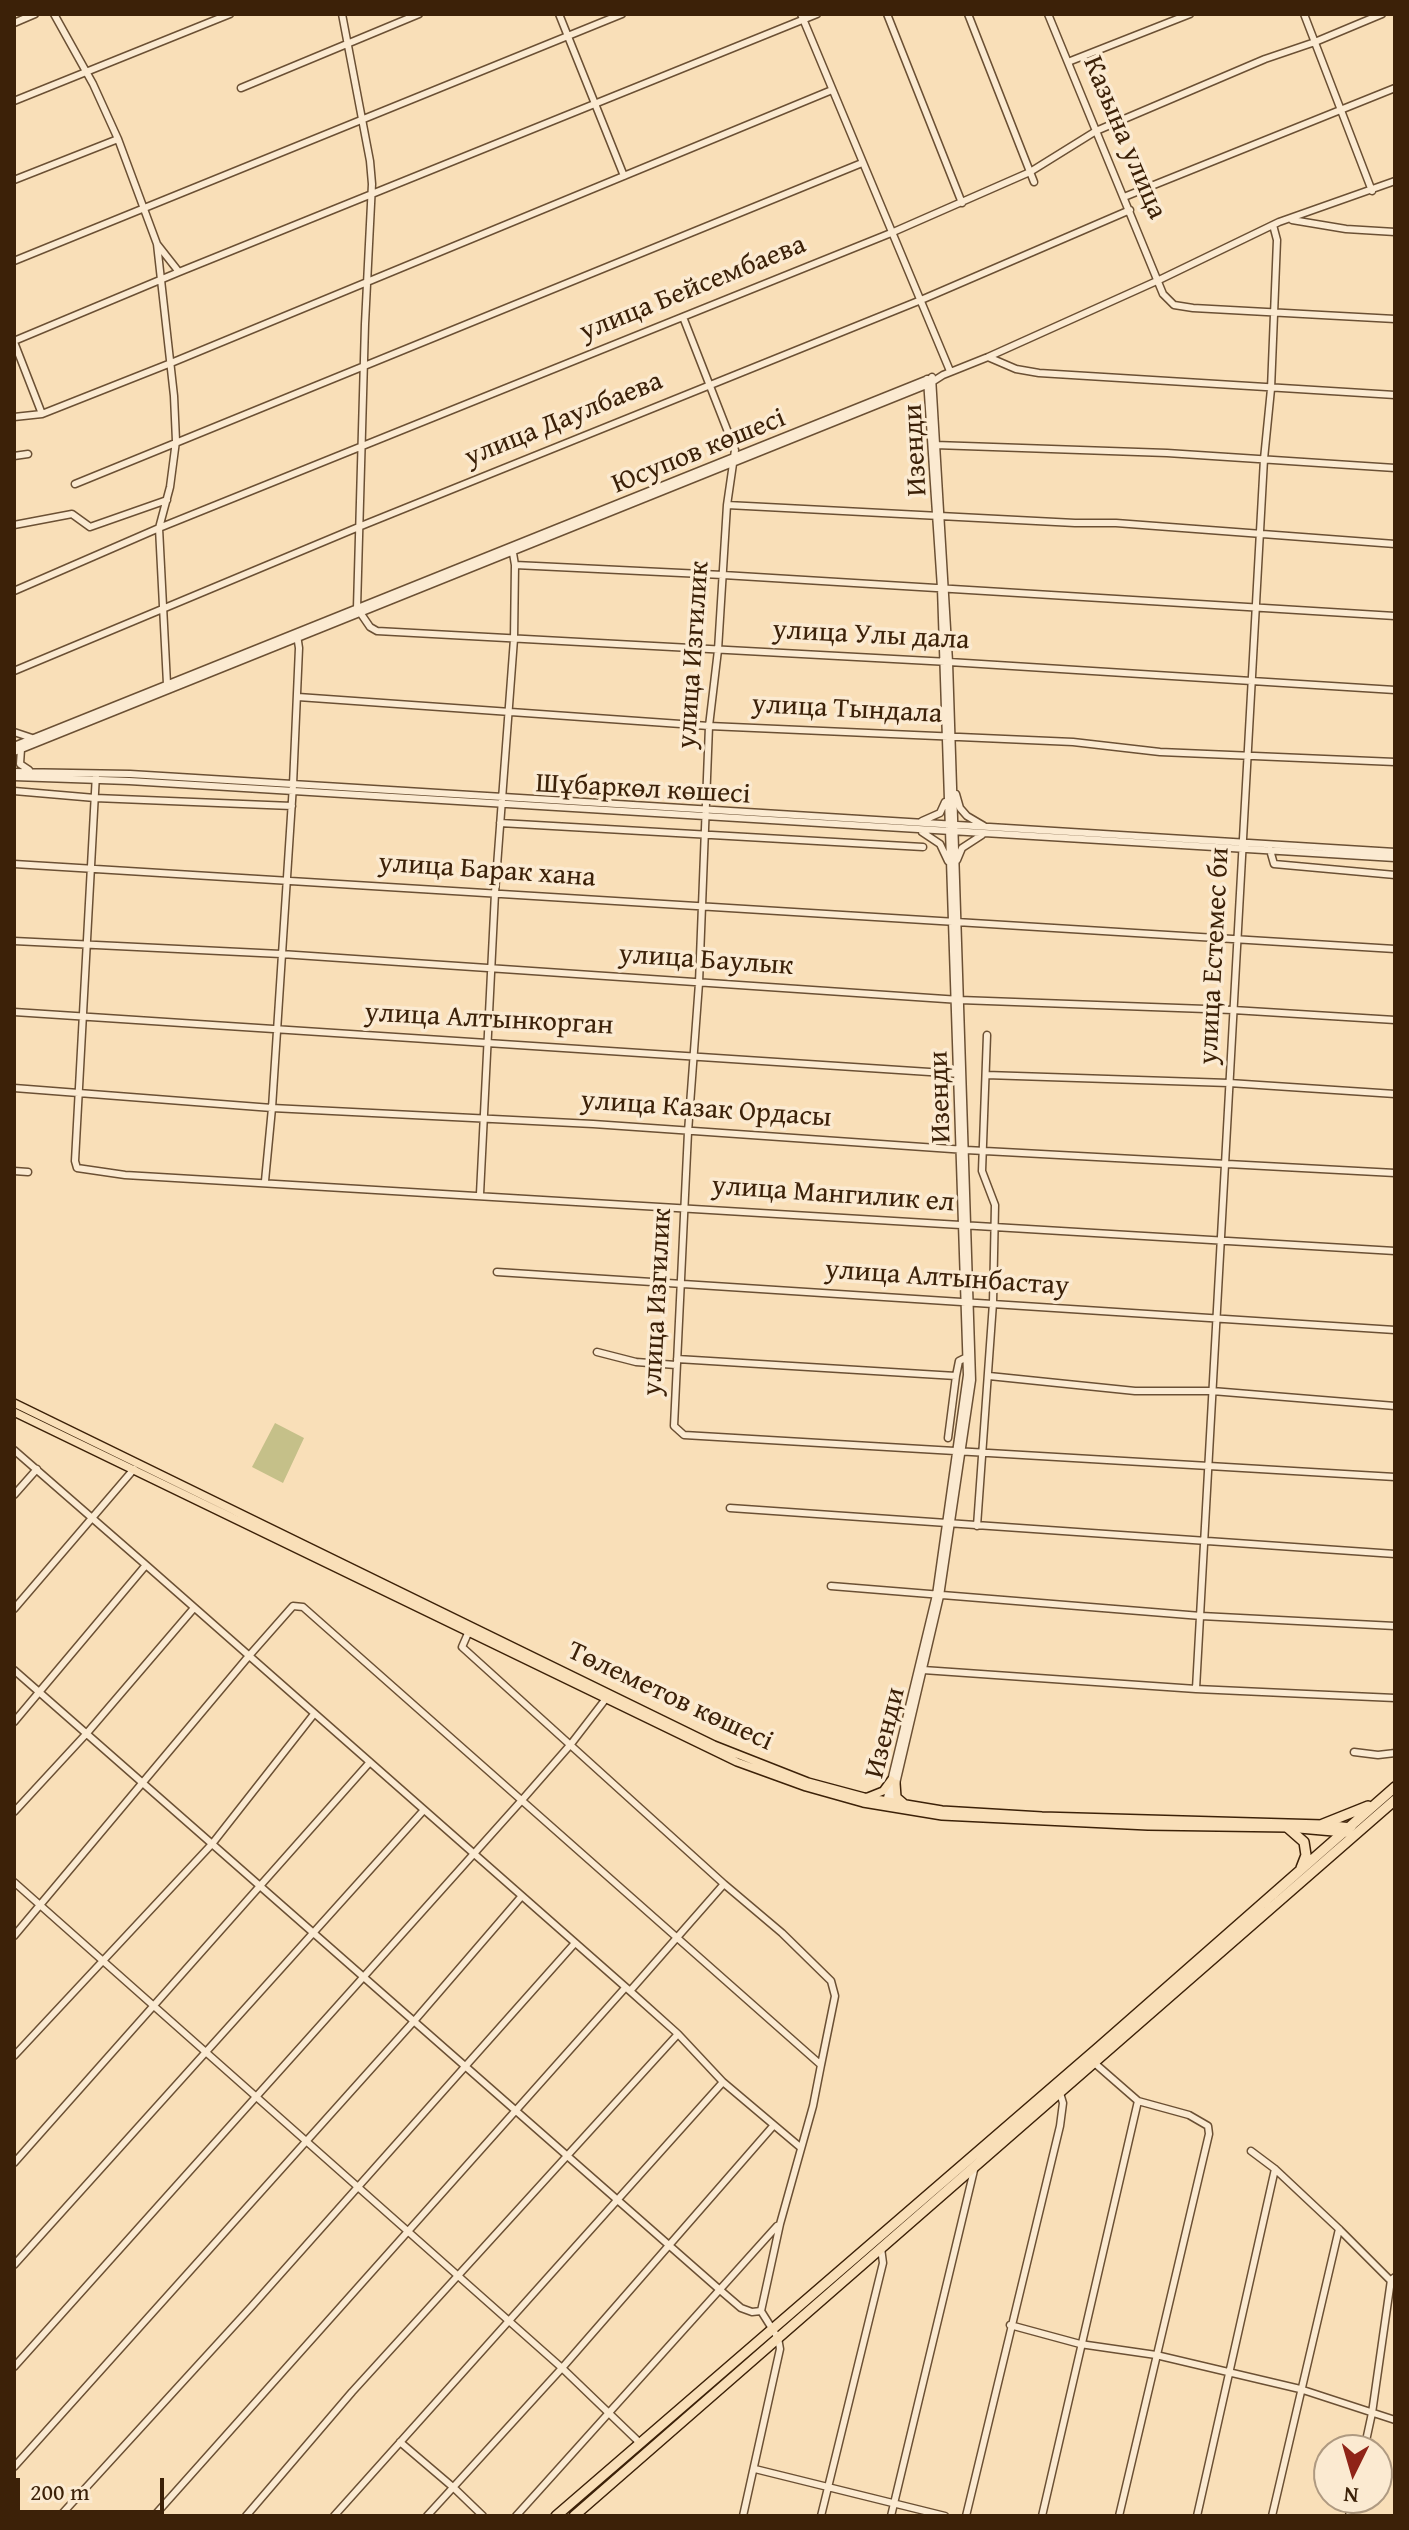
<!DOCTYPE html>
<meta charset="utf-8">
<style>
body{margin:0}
#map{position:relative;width:1409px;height:2530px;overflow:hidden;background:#f9dfb8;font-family:"Gentium Book Plus",serif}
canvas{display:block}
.frame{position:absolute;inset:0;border:16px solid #3c2108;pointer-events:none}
.north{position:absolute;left:1313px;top:2434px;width:80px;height:80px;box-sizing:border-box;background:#fbead1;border:2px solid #af9a81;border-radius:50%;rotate:185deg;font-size:22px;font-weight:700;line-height:32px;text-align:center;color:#3c2108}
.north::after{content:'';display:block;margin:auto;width:28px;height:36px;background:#8f2418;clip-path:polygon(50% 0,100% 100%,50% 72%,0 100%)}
.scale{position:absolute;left:16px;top:2478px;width:148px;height:36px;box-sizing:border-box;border:4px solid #3c2108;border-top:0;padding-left:10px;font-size:24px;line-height:28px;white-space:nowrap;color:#3c2108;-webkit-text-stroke:6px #fbead1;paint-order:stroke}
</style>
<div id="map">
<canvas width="1409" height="2530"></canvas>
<div class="frame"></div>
<div class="north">N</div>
<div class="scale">200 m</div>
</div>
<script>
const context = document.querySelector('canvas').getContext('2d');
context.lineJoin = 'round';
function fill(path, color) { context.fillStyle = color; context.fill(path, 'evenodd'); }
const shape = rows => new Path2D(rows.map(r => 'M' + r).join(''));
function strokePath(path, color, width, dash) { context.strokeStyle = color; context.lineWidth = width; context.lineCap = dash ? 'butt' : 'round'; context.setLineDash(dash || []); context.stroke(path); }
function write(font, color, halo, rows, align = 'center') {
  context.font = font + ' "Gentium Book Plus",serif'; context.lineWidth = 7; context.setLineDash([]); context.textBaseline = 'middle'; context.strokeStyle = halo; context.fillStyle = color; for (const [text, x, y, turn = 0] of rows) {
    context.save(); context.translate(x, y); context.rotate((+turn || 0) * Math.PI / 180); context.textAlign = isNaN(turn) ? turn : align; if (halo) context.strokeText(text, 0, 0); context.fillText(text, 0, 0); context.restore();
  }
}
const green = shape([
 [275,1423,304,1438,283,1483,252,1467]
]);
const minor = shape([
 [54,14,93,84,118,139,157,244,174,396,176,441,170,487,159,528,167,684],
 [342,14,370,161,372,184,365,324,357,608,370,627,377,631,949,662,1395,690],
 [559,14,624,176],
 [801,14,950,371],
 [887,14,962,203],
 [968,14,1034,182],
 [1048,14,1163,294,1174,305,1193,308,1395,319],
 [1304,14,1372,191],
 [14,23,35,14],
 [1068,62,1190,14],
 [241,88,419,14],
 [14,101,230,14],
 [14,180,118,139],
 [1124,197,1395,88],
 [1292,220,1346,229,1395,232],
 [157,244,179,272],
 [14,261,622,14],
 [683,317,735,450,727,505,718,650,709,726,699,983,688,1132,674,1426,684,1435,1395,1477],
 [14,341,179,272,817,14],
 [14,342,42,414],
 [988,357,1016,369,1039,373,1395,395],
 [14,417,42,414,171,363,832,90],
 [935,445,1167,453,1395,468],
 [14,456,28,454],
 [75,484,862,163],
 [727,505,1075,523,1116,523,1395,544],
 [14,525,72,514,90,527,167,500],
 [515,565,723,575,1395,616],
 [14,591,159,528,891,233,1030,172,1096,131,1265,59,1315,42,1382,14],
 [14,671,361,526,921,300,1130,210],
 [298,697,709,726,1073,742,1160,752,1395,762],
 [14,732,32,738],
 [14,746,928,379],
 [21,749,20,764,29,770],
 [14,752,929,384,943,375,988,357,1159,280,1279,222,1395,181],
 [14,772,130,774,1395,852],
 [96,774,75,1161,77,1168,125,1175,1395,1251],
 [14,777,129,781,1395,858],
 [14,791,95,798,292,806],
 [956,794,960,808,967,816,984,826],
 [922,821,940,813,945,802],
 [500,823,923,847],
 [922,832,940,844,948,861],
 [1270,850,1274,864,1395,875],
 [957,860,962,848,982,835],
 [14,864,1395,949],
 [14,941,281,954,960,1000,1233,1010,1395,1020],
 [14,1012,960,1074],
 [986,1075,1229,1083,1395,1094],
 [14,1088,272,1108,593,1124,966,1150,1395,1173],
 [14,1171,28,1172],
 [265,1181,272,1108,293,785,299,648,297,635],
 [480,1194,495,893,514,639,515,565,512,547],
 [497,1272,1395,1330],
 [597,1352,636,1362,676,1365],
 [677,1359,956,1376,959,1361,969,1356],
 [989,1376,1135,1391,1212,1391,1395,1406],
 [948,1438,956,1376],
 [14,1450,146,1565,14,1722],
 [14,1495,37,1469],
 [730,1508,1395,1554],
 [977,1526,993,1303,995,1205,982,1171,987,1035],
 [146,1565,630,1991,678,2034,723,2082,800,2147],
 [831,1586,1201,1616,1395,1626],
 [14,1609,134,1469],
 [469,1631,462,1647,724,1884],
 [14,1670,720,2290,741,2308,752,2312,761,2311,778,2338,780,2349,743,2516],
 [923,1670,1196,1689,1395,1698],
 [1196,1689,1264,459,1271,389,1277,240,1273,225],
 [1354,1752,1378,1755,1395,1753],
 [886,1802,936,1595,967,1375,941,588,927,379],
 [891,1805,940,1596,972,1380,949,662,932,377],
 [14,1812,87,1733,194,1608],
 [14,1882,562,2368,640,2443],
 [14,1936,248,1657,293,1606,303,1607,821,2065,813,2106,780,2224,761,2311],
 [630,1991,724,1884,782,1933,831,1981,835,1996,821,2065],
 [14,2056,212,1844,314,1714],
 [1251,2151,1275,2169,1339,2229,1395,2285],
 [14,2163,370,1762],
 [14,2265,423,1811],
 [1010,2325,1080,2344,1156,2355,1300,2389,1395,2420],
 [14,2367,522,1800,571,1744,608,1696],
 [400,2442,454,2488,483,2516],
 [1364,2450,1372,2413,1391,2280,1395,2277],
 [14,2467,415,2020,521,1897],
 [755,2469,945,2516],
 [60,2516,252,2306,575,1943],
 [154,2516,625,1988],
 [246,2516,352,2392,678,2034],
 [334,2516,723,2082],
 [427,2516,562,2368,774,2125],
 [516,2516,777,2226],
 [821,2516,883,2263,881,2248],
 [891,2516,975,2166],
 [966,2516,1060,2126,1063,2103,1060,2093],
 [1042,2516,1138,2101,1091,2060],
 [1119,2516,1209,2134,1208,2126,1189,2115,1138,2101],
 [1197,2516,1275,2169],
 [1272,2516,1339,2229],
 [1349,2516,1353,2498]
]);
const major = shape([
 [14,1403,714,1745,808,1782,864,1797,942,1810,1042,1816,1323,1824,1352,1827],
 [14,1412,737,1762,806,1787,863,1803,942,1816,1148,1826,1288,1828,1356,1834],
 [896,1783,897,1797,904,1803],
 [868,1797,883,1791,891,1780]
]);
const highway = shape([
 [1323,1824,1368,1806],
 [1288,1828,1304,1842,1306,1855,1301,1868],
 [556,2516,1099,2047,1395,1787],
 [574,2516,1395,1800]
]);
const streetNames = [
 ["Казына улица",1124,138,67],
 ["улица Бейсембаева",693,289,-22],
 ["улица Даулбаева",564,420,-22],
 ["Изенди",916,450,-93],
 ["Юсупов көшесі",699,452,-22],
 ["улица Улы дала",871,636,3],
 ["улица Изгилик",694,655,-86],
 ["улица Тындала",847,710,3],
 ["Шұбаркөл көшесі",643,790,3],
 ["улица Барак хана",487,871,4],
 ["улица Естемес би",1215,956,-87],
 ["улица Баулык",706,961,4],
 ["улица Алтынкорган",489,1020,3],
 ["Изенди",941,1097,-92],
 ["улица Казак Ордасы",706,1110,4],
 ["улица Мангилик ел",833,1195,4],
 ["улица Алтынбастау",947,1279,4],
 ["улица Изгилик",658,1302,-87],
 ["Төлеметов көшесі",670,1697,25],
 ["Изенди",886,1733,-76]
];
fill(green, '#c5c089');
strokePath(minor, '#6b5034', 9);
strokePath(major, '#3c2108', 10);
strokePath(highway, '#3c2108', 12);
strokePath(minor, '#fbead1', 6);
strokePath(major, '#f9dfb8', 7);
strokePath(highway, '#f9dfb8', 9);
write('28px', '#3c2108', '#fbead1', streetNames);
</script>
